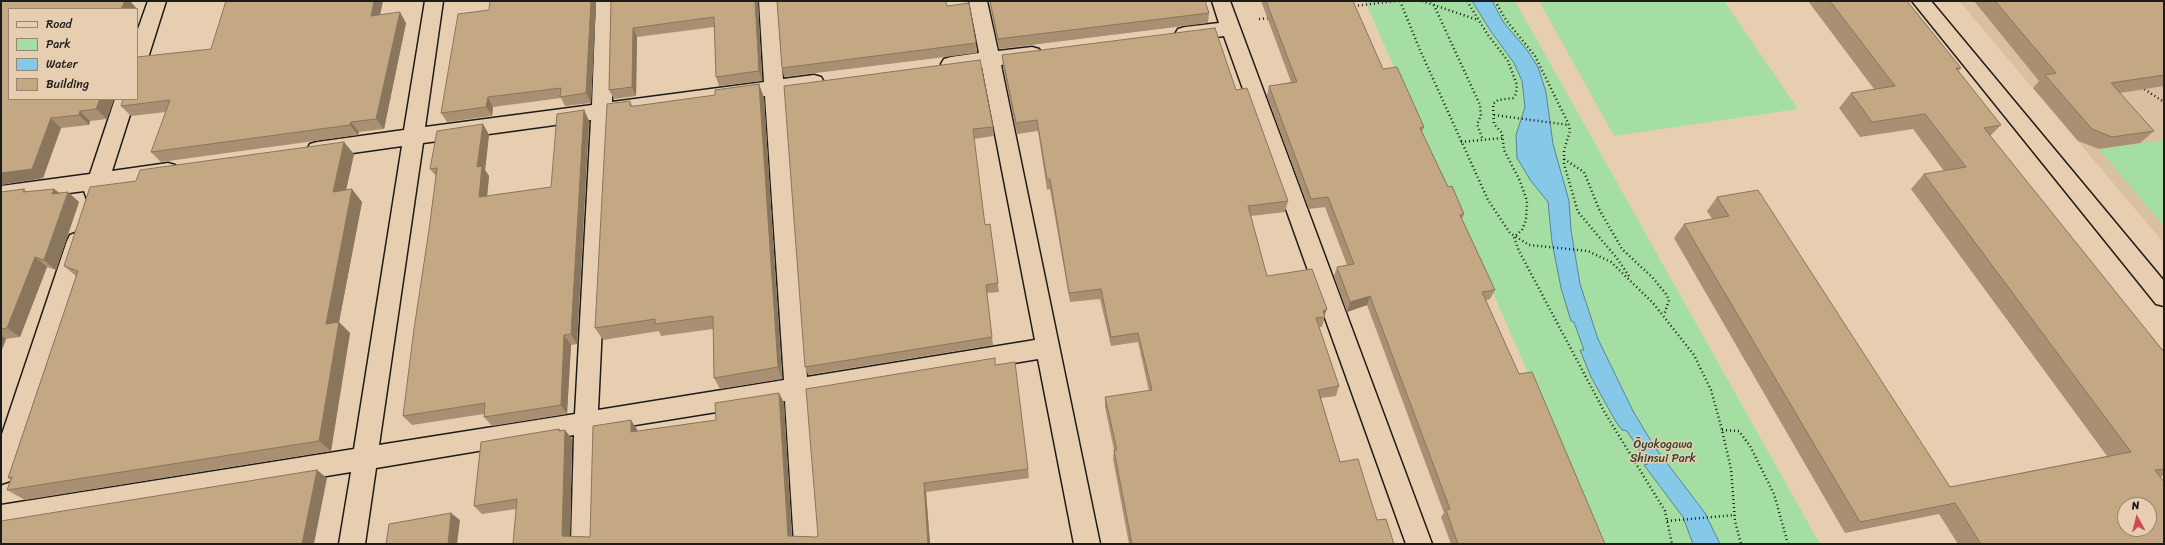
<!DOCTYPE html>
<meta charset="utf-8">
<style>
body{margin:0}
#map{position:relative;width:2165px;height:545px;overflow:hidden;background:#e8ceb0;font-family:Sriracha,sans-serif}
canvas{display:block}
.frame{position:absolute;inset:0;border:2px solid #1c1c1c;pointer-events:none}
.legend{position:absolute;left:8px;top:8px;width:130px;height:92px;box-sizing:border-box;background:#e8ceb0;border:1px solid #968775;margin:0;padding:5px 7px;list-style:none;font-size:12px;color:#1c1c1c}
.legend li{display:flex;align-items:center;gap:8px;height:20px}
.legend b{width:20px;border:1px solid #968775}
.north{position:absolute;left:2117px;top:497px;width:40px;height:40px;box-sizing:border-box;background:#e8ceb0;border:1px solid #968775;border-radius:50%;rotate:353deg;font-size:11px;font-weight:700;line-height:16px;text-align:center;color:#1c1c1c}
.north::after{content:'';display:block;margin:auto;width:14px;height:18px;background:#d1495b;clip-path:polygon(50% 0,100% 100%,50% 72%,0 100%)}
</style>
<div id="map">
<canvas width="2165" height="545"></canvas>
<div class="frame"></div>
<ul class="legend">
<li><b style="height:5px;background:#e8ceb0"></b>Road</li>
<li><b style="height:11px;background:#a5dea2"></b>Park</li>
<li><b style="height:11px;background:#86c8e7"></b>Water</li>
<li><b style="height:11px;background:#c4a884"></b>Building</li>
</ul>
<div class="north">N</div>
</div>
<script>
const context = document.querySelector('canvas').getContext('2d');
context.lineJoin = 'round';
function fill(path, color) { context.fillStyle = color; context.fill(path, 'evenodd'); }
const shape = rows => new Path2D(rows.map(r => 'M' + r).join(''));
function strokePath(path, color, width, dash) { context.strokeStyle = color; context.lineWidth = width; context.lineCap = dash ? 'butt' : 'round'; context.setLineDash(dash || []); context.stroke(path); }
function write(font, color, halo, rows, align = 'center') {
  context.font = font + ' Sriracha,sans-serif'; context.lineWidth = 3; context.setLineDash([]); context.textBaseline = 'middle'; context.strokeStyle = halo; context.fillStyle = color; for (const [text, x, y, turn = 0] of rows) {
    context.save(); context.translate(x, y); context.rotate((+turn || 0) * Math.PI / 180); context.textAlign = isNaN(turn) ? turn : align; if (halo) context.strokeText(text, 0, 0); context.fillText(text, 0, 0); context.restore();
  }
}
const built = shape([
 [1959,1,2164,1,2164,243]
]);
const green = shape([
 [1365,1,1515,1,1820,544,1603,544],
 [1539,1,1724,1,1798,109,1614,136],
 [2164,140,2164,226,2099,149]
]);
const water = shape([
 [1472,1,1492,1,1504,23,1527,50,1538,67,1546,92,1553,144,1569,201,1571,230,1580,284,1598,339,1633,411,1654,446,1705,513,1720,544,1693,544,1683,517,1644,465,1648,464,1627,431,1622,430,1616,422,1591,377,1580,350,1584,350,1574,322,1571,321,1561,288,1552,242,1548,202,1531,181,1517,158,1516,135,1525,107,1522,81,1514,63,1490,30,1472,1]
]);
const path = shape([
 [1400,1,1420,50,1488,200,1510,233,1529,245,1588,251,1611,262,1653,303,1694,355,1711,390,1722,430,1731,469,1735,521,1741,544],
 [1422,1,1478,20],
 [1432,1,1480,105,1481,116,1477,124,1483,140],
 [1467,1,1488,35,1508,61,1517,85,1516,94,1513,98,1498,100,1493,104,1494,124,1502,133,1504,150,1520,181,1527,201,1526,220,1522,230,1514,237,1519,251,1605,413,1665,511,1672,544],
 [1495,1,1506,20,1535,56,1569,125,1570,131,1564,150,1564,164,1578,212,1616,257,1629,276],
 [1354,6,1395,1],
 [1259,19,1270,18],
 [2141,87,2164,102],
 [1494,115,1569,125],
 [1461,142,1502,138],
 [1564,159,1584,172,1599,209,1622,249,1652,277,1666,294,1669,300,1664,315],
 [1722,430,1739,431,1750,446,1774,494,1788,544],
 [1667,521,1735,515]
]);
const minor = shape([
 [148,1,166,1,147,61,144,66,137,68,137,32,148,1],
 [425,1,443,1,425,127,592,105,596,1,614,1,612,102,764,82,759,1,777,1,783,79,814,75,821,77,824,82,821,87,814,89,785,93,807,377,1035,340,982,67,951,71,944,69,941,64,944,59,951,57,979,53,969,1,987,1,998,51,1032,47,1039,49,1042,54,1039,59,1032,61,1001,65,1100,544,1074,544,1038,359,808,397,820,544,794,544,785,401,598,431,597,544,571,544,574,435,376,468,365,544,339,544,351,472,1,529,1,505,354,449,402,146,317,158,310,156,307,150,310,144,317,142,404,130,425,1],
 [765,96,784,380,598,410,612,117,765,96],
 [591,120,575,414,379,445,423,143,591,120],
 [1212,1,1230,1,1432,544,1406,544,1224,36,1185,41,1178,39,1175,34,1178,29,1185,27,1219,23,1212,1],
 [1912,1,1931,1,2164,281,2164,306,2156,304,1912,1],
 [115,99,135,99,112,171,168,163,175,165,178,171,175,177,106,188,101,199,94,201,87,199,84,191,1,202,1,186,90,174,115,99],
 [78,232,86,235,89,241,13,473,10,481,1,484,1,437,67,241,70,235,78,232]
]);
const wall = shape([
 [1,1,130,1,136,8,135,9,9,9,114,99,107,119,90,121,89,125,61,128,43,178,1,185],
 [596,1,591,103,565,106,561,98,493,107,492,116,447,122,441,113,489,10],
 [611,1,758,1,762,81,719,86,716,77,714,27,637,37,636,96,614,99,609,90],
 [990,1,1209,13,1208,23,999,49,991,10],
 [1261,1,1353,1,1383,69,1424,127,1422,132,1448,187,1464,214,1462,219,1495,290,1490,299,1486,300,1519,374,1605,544,1451,544,1441,517,1444,513,1367,305,1347,312,1334,276,1337,267,1347,265,1325,207,1309,209,1267,96,1269,86,1291,82],
 [1808,1,1907,1,1961,68,1958,71,2001,125,1990,136,2164,352,2164,476,2160,477,2164,544,1958,544,1939,514,1845,533,1674,238,1684,224,1712,219,1707,211,1717,197,1950,487,2107,456,1911,189,1924,174,1944,171,1913,129,1860,137,1839,108,1851,93,1874,89],
 [1974,1,2164,1,2164,86,2120,93,2154,131,2140,143,2099,149,2078,141,2033,88,2039,81],
 [947,6,976,43,977,53,784,77,782,68],
 [380,15,406,23,384,129,359,132,358,135,161,162,151,152,166,112,131,116,121,106,211,49],
 [1002,55,1236,90,1288,201,1285,212,1251,216,1267,276,1325,316,1322,327,1319,327,1339,386,1336,396,1321,398,1340,462,1377,520,1394,544,1129,544,1113,459,1114,450,1105,407,1105,397,1149,391,1138,342,1111,346,1100,299,1070,302,1050,189,1047,190,1038,131,1017,134,1003,66],
 [980,60,993,127,994,136,974,139,985,225,990,224,999,292,987,293,993,345,808,375,805,367],
 [759,84,764,98,782,379,720,389,714,378,713,329,661,336,659,331,603,340,595,328,630,101,632,106,635,106,715,95],
 [584,110,589,121,577,344,571,345,567,414,492,426,484,417,484,414,412,425,403,416,429,230,436,176,430,169,483,124,489,135,485,170,489,176,487,196,551,187],
 [354,154,346,190,362,202,339,322,350,333,331,451,25,500,7,490,11,479,8,478,76,276,64,266],
 [24,189,27,192,54,189,60,193,68,192,79,202,56,270,47,267,20,337,6,339,1,352,1,192],
 [995,365,1028,469,1029,478,926,492,930,544,513,544,516,509,482,514,474,506,559,429,560,430,572,439,570,536,590,537,637,429,637,431,716,420,779,393,784,403,792,536,816,537]
]);
const shadedWall = shape([
 [120,1,130,1,136,8,135,9,121,9],
 [374,1,383,1,378,26,371,16],
 [591,1,596,1,591,103,586,93],
 [755,1,758,1,762,81,759,71],
 [400,12,406,23,384,129,376,119],
 [633,28,637,37,636,96,632,87],
 [759,84,764,98,782,379,778,367],
 [488,97,493,107,492,116,486,107],
 [100,99,114,99,107,119,96,109],
 [584,110,589,121,577,344,571,334],
 [80,111,90,121,89,125,79,115],
 [51,118,61,128,43,178,1,185,1,173],
 [351,122,359,132,358,135,350,125],
 [483,124,489,135,485,170,489,176,486,208,479,197,477,167],
 [344,142,354,154,343,204,333,192],
 [54,189,65,198,52,194],
 [352,189,362,202,339,322,350,333,331,451,319,441,326,324],
 [68,192,79,202,56,270,44,260],
 [35,257,47,267,20,337,7,328],
 [1370,296,1367,305,1347,312,1350,302],
 [1327,309,1324,317,1323,311],
 [1,335,6,339,1,352],
 [564,335,571,345,567,414,561,405],
 [779,393,784,403,792,544,788,536],
 [631,420,637,429,637,441,631,432],
 [559,429,565,436,565,430,572,439,570,544,562,536],
 [317,470,327,478,314,544,302,544],
 [924,483,926,492,930,544,928,544],
 [451,513,460,520,457,544,448,544]
]);
const building = shape([
 [1,1,125,1,121,9,9,9,9,99,100,99,96,109,80,111,79,115,51,118,32,169,1,173,1,1],
 [226,1,374,1,371,16,400,12,376,119,351,122,350,125,151,152,170,100,121,106,123,99,137,99,137,57,211,49,226,1],
 [490,1,591,1,586,93,560,97,561,88,488,97,486,107,441,113,458,14,489,10,490,1],
 [611,1,755,1,759,71,716,77,714,17,633,28,632,87,609,90,611,1],
 [777,1,946,1,947,6,969,3,976,43,782,68,777,1],
 [990,1,1205,1,1209,13,998,39,990,1],
 [1266,1,1353,1,1383,69,1397,67,1424,127,1420,128,1448,187,1452,186,1464,214,1460,215,1495,290,1482,292,1519,374,1532,372,1605,544,1458,544,1446,510,1450,509,1370,296,1350,302,1337,267,1354,264,1328,197,1311,199,1269,86,1297,82,1266,1],
 [1830,1,1907,1,1961,68,1956,68,2001,125,1984,128,2164,352,2164,469,2155,470,2164,482,2164,544,1981,544,1955,503,1860,522,1684,224,1729,216,1717,197,1758,190,1950,487,2131,452,1924,174,1966,167,1925,114,1872,122,1851,93,1895,86,1830,1],
 [2125,505,2149,505,2149,529,2125,529,2125,505],
 [1995,1,2164,1,2164,75,2111,83,2154,131,2112,137,2092,129,2045,75,2056,73,1995,1],
 [1215,28,1236,90,1247,88,1288,201,1248,206,1267,276,1312,269,1327,309,1323,311,1325,317,1316,318,1339,386,1318,390,1340,462,1358,459,1377,520,1386,519,1394,544,1132,544,1114,450,1117,450,1105,397,1152,390,1138,333,1111,337,1101,289,1069,293,1050,179,1047,179,1037,120,1016,123,1002,55,1215,28],
 [980,60,993,127,973,129,985,225,990,224,998,283,986,285,992,337,805,367,784,86,980,60],
 [759,84,778,367,714,378,713,316,655,324,655,319,595,328,607,104,630,101,630,106,635,106,715,95,715,90,759,84],
 [584,110,571,334,564,335,561,405,484,417,485,403,403,416,414,329,429,230,437,168,430,169,437,131,483,124,477,167,482,166,479,197,551,187,557,114,584,110],
 [344,142,333,192,352,189,326,324,339,322,319,441,7,490,12,477,8,478,78,271,64,266,90,187,136,181,140,170,344,142],
 [24,189,23,192,54,189,52,194,68,192,44,260,35,257,7,328,1,329,1,192,24,189],
 [995,358,995,365,1015,362,1028,469,924,483,928,544,513,544,517,499,474,506,481,442,559,429,559,431,565,430,562,536,590,537,593,426,631,420,631,432,716,420,715,403,779,393,788,536,816,537,818,536,806,389,995,358],
 [317,470,302,544,1,544,1,521,317,470],
 [451,513,448,544,386,544,389,524,451,513]
]);
const parkNames = [
 ["Ōyokogawa",1663,445],
 ["Shinsui Park",1663,459]
];
fill(built, '#d9c0a0');
fill(green, '#a5dea2');
fill(water, '#86c8e7');
strokePath(water, '#5c8396', 1);
strokePath(minor, '#1c1c1c', 3);
strokePath(path, '#1c1c1c', 2.5, [1, 3]);
fill(minor, '#e8ceb0');
fill(wall, '#a99072');
fill(shadedWall, '#89765c');
fill(building, '#c4a884');
strokePath(building, '#89765c', 1);
write('12px', '#374337', '#e8ceb0', parkNames);
</script>
